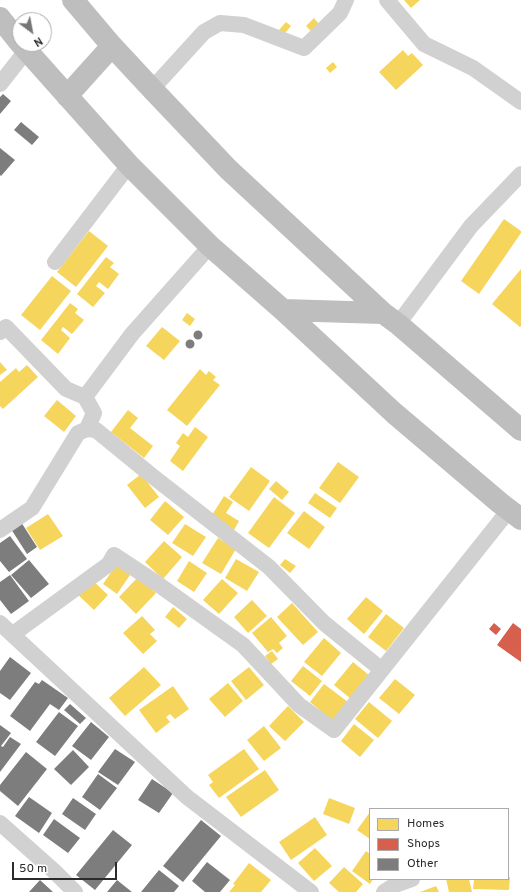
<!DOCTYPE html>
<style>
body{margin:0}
#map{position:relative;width:521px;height:892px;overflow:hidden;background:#fff;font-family:Overpass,sans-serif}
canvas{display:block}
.legend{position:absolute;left:369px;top:808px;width:140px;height:72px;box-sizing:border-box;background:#fff;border:1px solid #ababab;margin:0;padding:5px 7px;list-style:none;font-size:12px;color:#2c2c2c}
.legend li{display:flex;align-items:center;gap:8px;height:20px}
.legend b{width:20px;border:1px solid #ababab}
.north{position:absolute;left:12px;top:12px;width:40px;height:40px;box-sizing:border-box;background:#fff;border:1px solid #ababab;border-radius:50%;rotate:148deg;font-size:11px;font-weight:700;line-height:16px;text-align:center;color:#2c2c2c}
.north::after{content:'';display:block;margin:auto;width:14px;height:18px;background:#767676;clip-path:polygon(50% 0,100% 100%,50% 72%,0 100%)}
.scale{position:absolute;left:12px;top:862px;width:105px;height:18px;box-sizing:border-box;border:2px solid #2c2c2c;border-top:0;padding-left:5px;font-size:12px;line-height:14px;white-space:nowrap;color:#2c2c2c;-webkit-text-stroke:3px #fff;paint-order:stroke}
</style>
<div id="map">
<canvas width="521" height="892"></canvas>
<ul class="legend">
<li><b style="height:11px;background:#f6d55c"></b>Homes</li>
<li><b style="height:11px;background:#d6604d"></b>Shops</li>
<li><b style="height:11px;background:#7d7d7d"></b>Other</li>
</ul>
<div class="north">N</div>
<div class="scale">50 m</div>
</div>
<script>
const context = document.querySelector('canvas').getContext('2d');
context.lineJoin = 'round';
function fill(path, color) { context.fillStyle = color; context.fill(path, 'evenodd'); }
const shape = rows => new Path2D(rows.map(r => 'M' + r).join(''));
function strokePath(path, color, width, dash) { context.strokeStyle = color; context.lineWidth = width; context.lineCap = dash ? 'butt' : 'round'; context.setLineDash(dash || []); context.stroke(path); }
const homes = shape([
 [404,0,420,0,411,8],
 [314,18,319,24,311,31,306,26],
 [286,22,291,26,284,34,279,30],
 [403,50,408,56,412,53,423,65,396,90,379,72],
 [333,62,337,67,330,73,326,68],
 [504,219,521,231,521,233,479,294,461,281],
 [89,231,108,246,76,287,57,272],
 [106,257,114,263,110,267,119,274,108,289,99,282,96,286,105,293,93,307,77,294],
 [521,269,521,326,520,327,492,304],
 [52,276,71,291,40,330,21,315],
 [70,303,78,309,75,313,84,320,72,334,63,327,61,330,70,338,58,354,41,340],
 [187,313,195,319,190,326,182,320],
 [162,327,180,341,164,360,146,346],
 [0,362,7,370,0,375],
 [27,365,38,377,3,409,0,406,0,382,16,368,19,372],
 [200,369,206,375,209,371,216,377,213,380,220,385,187,426,167,410],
 [57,400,76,416,64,432,44,416],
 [128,410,138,418,130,428,153,446,144,458,111,432],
 [195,427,208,437,183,471,170,461,180,446,176,443,183,433,188,437],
 [338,462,359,477,340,503,319,488],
 [251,467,270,481,249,511,229,497],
 [141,474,159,497,145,508,127,485],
 [276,481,289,492,282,500,269,489],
 [315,493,337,508,330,518,308,503],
 [224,496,233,502,226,513,239,521,234,530,212,515],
 [274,497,295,513,269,548,248,533],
 [165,501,184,517,168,535,150,520],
 [304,511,325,527,309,549,287,533],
 [48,514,63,536,40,550,26,528],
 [185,524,206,537,193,556,172,543],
 [218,538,236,549,221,574,202,563],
 [164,541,182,557,163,579,145,562],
 [236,559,259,572,247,591,225,578],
 [285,559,296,566,290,573,280,565],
 [189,561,207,573,194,592,177,581],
 [116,565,130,575,117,594,103,584],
 [89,577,108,595,94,610,75,592],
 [138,577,156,593,136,614,119,597],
 [222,579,238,593,219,614,203,600],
 [366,597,383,611,364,634,347,619],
 [252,600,267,616,248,633,234,617],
 [292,603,318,632,303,645,277,617],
 [173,607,187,619,179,628,165,617],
 [386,614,404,628,386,651,368,637],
 [142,616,155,630,150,634,157,641,143,654,123,633],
 [271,617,287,636,279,643,283,648,277,653,273,649,268,652,252,633],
 [324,638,341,653,322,676,304,662],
 [272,651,278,659,271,664,265,656],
 [353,662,370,676,351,699,334,685],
 [303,666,322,681,310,696,291,681],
 [144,667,161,685,125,716,109,698],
 [249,667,264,685,246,700,231,681],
 [395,679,415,695,399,714,379,698],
 [228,683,243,701,225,717,209,699],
 [324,684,348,702,333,721,310,702],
 [173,686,189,709,175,719,170,714,166,717,170,722,156,733,139,710],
 [369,702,392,721,378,738,355,719],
 [288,706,304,722,285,741,269,726],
 [354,724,374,740,360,757,341,741],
 [264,726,281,748,264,761,247,740],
 [244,749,259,769,219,798,209,785,213,782,208,775],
 [265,770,279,790,241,817,226,797],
 [329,798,355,808,349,824,323,814],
 [370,812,370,839,357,830],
 [315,817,327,835,291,860,279,842],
 [315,848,332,866,314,881,298,863],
 [366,851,370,854,370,879,373,879,370,884,352,871],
 [249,863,271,880,261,892,229,892,235,885,233,884],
 [344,867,363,884,356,892,339,892,329,883],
 [508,877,510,877,509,890,473,889,474,879,508,879],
 [446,879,469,879,472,892,449,892],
 [436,886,439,892,420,892]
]);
const shops = shape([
 [494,623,501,629,496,635,489,629],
 [513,623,521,629,521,662,497,645]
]);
const building = shape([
 [3,94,11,101,0,114,0,97],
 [21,122,39,137,32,145,14,130],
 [0,148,15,160,1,176,0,175],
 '193.5 335a4.5 4.5 0 1 1 9 0a4.5 4.5 0 1 1-9 0Z',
 '185.5 344a4.5 4.5 0 1 1 9 0a4.5 4.5 0 1 1-9 0Z',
 [21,522,37,547,27,554,11,529],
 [10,536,27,559,9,572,0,561,0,543],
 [29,560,49,584,31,598,11,575],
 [10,575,29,601,11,614,0,600,0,582],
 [10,657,31,673,10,700,0,693,0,671],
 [42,680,68,698,59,710,50,704,30,731,10,716,35,682,39,684],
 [70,704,86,718,80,724,64,710],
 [59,712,78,726,55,756,36,742],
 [91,722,109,737,91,760,72,746],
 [0,725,11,733,1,746,3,747,10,737,21,744,0,772],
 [115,749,135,762,118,785,98,772],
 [73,750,89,767,71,785,54,769],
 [26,752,47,769,18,806,0,791,0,785],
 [98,774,117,788,100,810,82,797],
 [152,779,173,793,159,813,138,800],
 [29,797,52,813,39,833,15,816],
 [73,798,96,814,85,830,62,814],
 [54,819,80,838,68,853,43,835],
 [201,820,221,836,183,882,163,866],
 [113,830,132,845,95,890,76,875],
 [207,862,230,880,220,892,205,892,192,881],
 [159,870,179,886,174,892,141,892],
 [40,880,53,892,29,892],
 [117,880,132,892,107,892]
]);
const minor = shape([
 [387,0,424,44,473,68,521,102],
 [0,84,26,51],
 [152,89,204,32,220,23,244,25,304,48,340,13,346,0],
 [55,262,129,165],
 [398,324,471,226,521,174],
 [0,332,6,327,66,389,85,397],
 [87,429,94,413,85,397,132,334,210,246],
 [0,530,32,508,78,433,87,429,96,430,151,475,269,567,324,623,382,670],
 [0,623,187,797,311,892],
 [13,634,109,564,114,555,155,582,243,645,299,705,334,730,509,510],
 [0,823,54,871,75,892],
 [384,892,395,885,412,879]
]);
const motorway = shape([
 [73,0,112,46,152,89,228,169,383,313,398,324,521,430],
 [0,18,20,43],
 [21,44,129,165,210,246,283,310,394,413,500,503,521,519],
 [67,96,112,46],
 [283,310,383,313]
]);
fill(homes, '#f6d55c');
fill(shops, '#d6604d');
fill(building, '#7d7d7d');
strokePath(minor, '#d1d1d1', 16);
strokePath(motorway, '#bebebe', 22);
</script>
